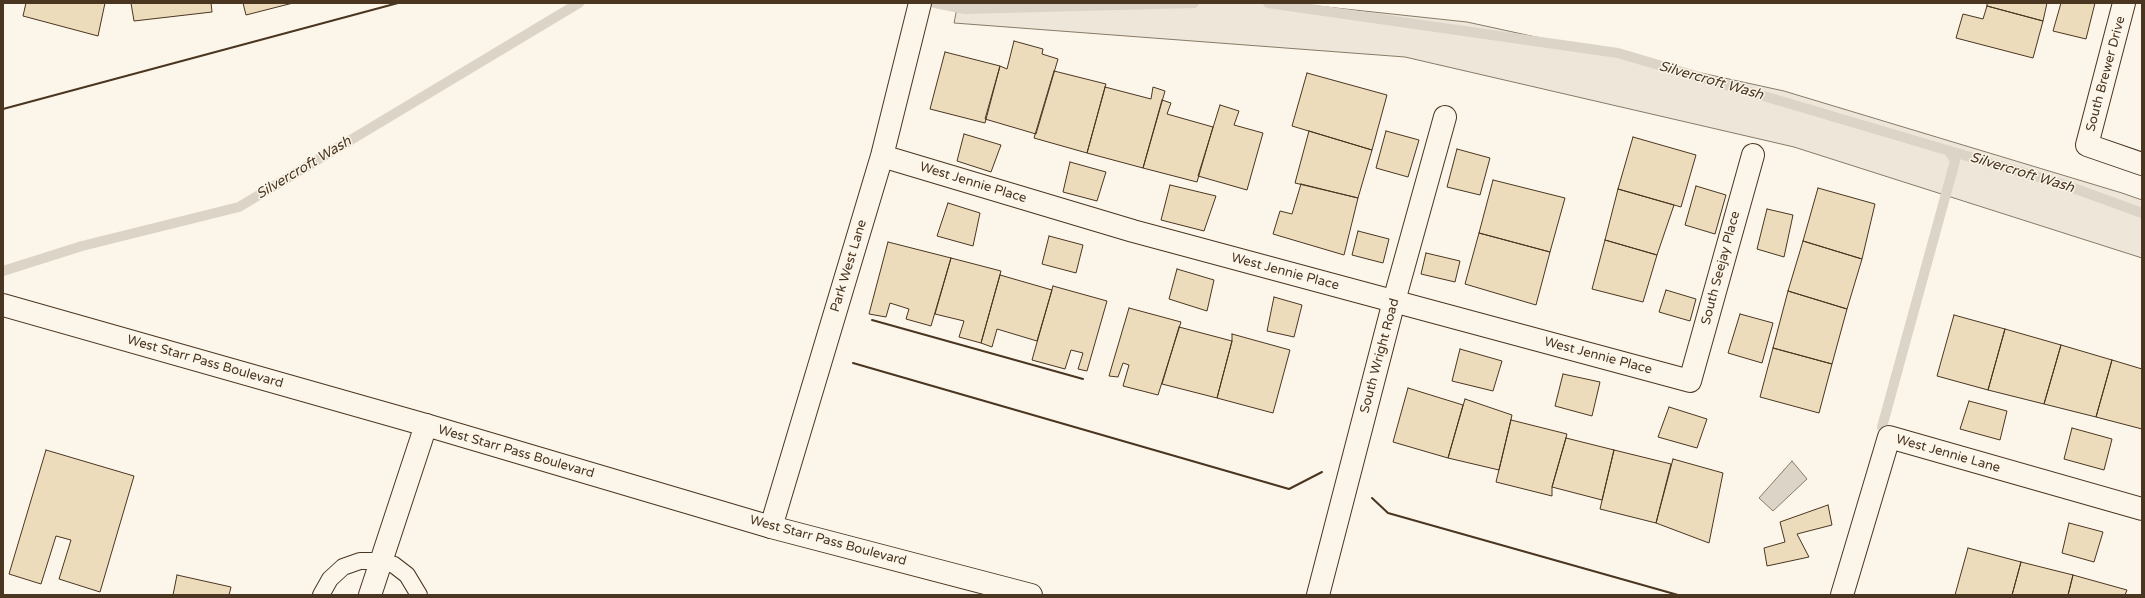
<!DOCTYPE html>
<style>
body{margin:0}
#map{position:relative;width:2145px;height:598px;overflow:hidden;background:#fbf6e9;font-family:"Varela Round",sans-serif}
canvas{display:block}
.frame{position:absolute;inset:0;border:4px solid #4a3520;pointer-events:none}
</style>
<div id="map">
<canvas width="2145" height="598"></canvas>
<div class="frame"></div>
</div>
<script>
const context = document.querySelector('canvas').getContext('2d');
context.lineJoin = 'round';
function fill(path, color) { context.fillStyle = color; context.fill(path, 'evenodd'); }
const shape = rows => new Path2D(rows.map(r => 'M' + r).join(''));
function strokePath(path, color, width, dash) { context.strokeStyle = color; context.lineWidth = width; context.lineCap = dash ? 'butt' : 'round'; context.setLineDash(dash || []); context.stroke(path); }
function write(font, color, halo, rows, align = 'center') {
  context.font = font + ' "Varela Round",sans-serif'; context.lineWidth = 3; context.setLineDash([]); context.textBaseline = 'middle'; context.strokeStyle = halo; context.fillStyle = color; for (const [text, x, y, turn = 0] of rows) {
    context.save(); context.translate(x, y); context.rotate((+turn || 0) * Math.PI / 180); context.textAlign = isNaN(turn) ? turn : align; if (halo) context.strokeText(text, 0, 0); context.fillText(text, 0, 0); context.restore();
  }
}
const green = shape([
 [958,3,1289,3,1467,22,1784,91,2122,193,2142,200,2142,258,1794,147,1405,57,954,23,958,3]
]);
const water = shape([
 [1792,461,1807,479,1773,511,1759,498,1792,461]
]);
const stream = shape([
 [935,3,965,9,1194,3],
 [1268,3,1618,53,2065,185,2142,213],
 [3,271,82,246,239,207,579,3],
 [1882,427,1955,161,1949,151]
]);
const building = shape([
 [26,3,105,3,98,36,23,16,26,3],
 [131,3,211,3,212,12,134,21,131,3],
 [243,3,293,3,246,15,243,3],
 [1987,3,2047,3,2043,21,1987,6,1987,3],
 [2061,3,2095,3,2086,39,2053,31,2061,3],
 [1987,6,2043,21,2033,58,1956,38,1963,14,1983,19,1987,6],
 [1014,41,1043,49,1042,54,1058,59,1036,134,985,119,1000,66,1007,69,1014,41],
 [945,52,1000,66,985,123,930,109,945,52],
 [1054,71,1106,84,1087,153,1034,138,1054,71],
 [1307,73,1387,95,1372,150,1292,126,1307,73],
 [1105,87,1151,99,1153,87,1165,91,1143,168,1087,153,1105,87],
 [1162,100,1171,103,1167,114,1213,127,1197,182,1143,168,1162,100],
 [1220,105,1239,111,1234,125,1263,133,1247,190,1198,176,1220,105],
 [1309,131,1372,150,1358,198,1295,183,1309,131],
 [1386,131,1419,140,1408,177,1376,168,1386,131],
 [964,134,1001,145,991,172,957,161,964,134],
 [1633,137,1696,155,1681,207,1618,189,1633,137],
 [1457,149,1490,158,1480,195,1447,187,1457,149],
 [1070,162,1106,172,1097,201,1063,192,1070,162],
 [1493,180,1565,198,1550,252,1479,233,1493,180],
 [1301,184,1358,198,1344,255,1273,234,1280,211,1292,214,1301,184],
 [1170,185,1216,196,1204,231,1161,220,1170,185],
 [1696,186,1726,195,1715,234,1685,225,1696,186],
 [1818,188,1875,204,1862,259,1803,241,1818,188],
 [1618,189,1674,205,1657,255,1605,240,1618,189],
 [948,203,980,213,973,246,937,236,948,203],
 [1767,209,1793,215,1784,257,1757,249,1767,209],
 [1358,231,1389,239,1383,263,1352,255,1358,231],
 [1479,233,1550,252,1536,305,1465,284,1479,233],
 [1049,236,1083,245,1076,273,1042,264,1049,236],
 [1605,240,1657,255,1643,302,1592,289,1605,240],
 [1803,241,1862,259,1847,309,1788,291,1803,241],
 [888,242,951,258,931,326,906,319,909,309,890,303,886,317,869,314,888,242],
 [1426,253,1460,261,1455,282,1421,274,1426,253],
 [951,258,1001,271,981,343,959,337,964,321,935,314,951,258],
 [1177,269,1214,280,1207,311,1169,299,1177,269],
 [1000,275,1052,290,1037,341,997,329,992,347,981,343,1000,275],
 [1053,286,1107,301,1087,371,1078,369,1083,353,1071,350,1065,369,1032,360,1053,286],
 [1666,290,1696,299,1690,321,1659,312,1666,290],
 [1788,291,1847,309,1832,364,1773,348,1788,291],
 [1274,297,1302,305,1294,337,1267,331,1274,297],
 [1129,308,1181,322,1158,395,1123,386,1129,365,1123,363,1118,377,1109,376,1129,308],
 [1740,314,1773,323,1762,363,1728,353,1740,314],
 [1954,315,2005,329,1988,390,1937,376,1954,315],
 [1179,327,1232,341,1217,398,1162,384,1179,327],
 [2005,329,2061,345,2044,404,1988,390,2005,329],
 [1232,334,1290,350,1273,413,1217,398,1232,341,1232,334],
 [2061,345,2112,360,2096,417,2044,404,2061,345],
 [1773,348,1832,364,1819,413,1760,397,1773,348],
 [1460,349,1502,361,1493,391,1452,381,1460,349],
 [2112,360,2142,369,2142,429,2096,417,2112,360],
 [1563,374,1600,382,1592,416,1555,406,1563,374],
 [1408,388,1463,405,1448,458,1393,442,1408,388],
 [1465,399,1512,415,1499,470,1448,458,1465,399],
 [1969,401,2007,411,2000,440,1960,429,1969,401],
 [1669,407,1707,419,1697,448,1658,437,1669,407],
 [1511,420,1567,434,1552,487,1552,496,1496,482,1511,420],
 [2072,428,2112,439,2104,470,2064,459,2072,428],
 [1566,438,1614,450,1602,500,1552,487,1566,438],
 [46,450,134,476,100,592,59,579,71,540,56,536,41,584,9,574,46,450],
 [1614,450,1671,464,1656,523,1600,509,1614,450],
 [1673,459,1723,473,1709,543,1656,523,1673,459],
 [1828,505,1832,525,1797,534,1809,557,1767,566,1764,548,1785,542,1780,522,1828,505],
 [2069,523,2103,532,2094,562,2062,553,2069,523],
 [1968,548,2021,562,2012,595,1955,595,1968,548],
 [2021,562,2073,575,2068,595,2012,595,2021,562],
 [177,575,231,587,229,595,173,595,177,575],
 [2073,575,2127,590,2125,595,2068,595,2073,575]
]);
const service = shape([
 [321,595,330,579,343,567,360,561,380,561,394,565,407,575,419,595]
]);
const minor = shape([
 [2124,3,2087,145,2142,164],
 [882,156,1133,231,1690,381,1753,155],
 [771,527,882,156,920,3],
 [370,595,426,425],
 [1318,595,1394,301,1445,117],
 [1842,595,1889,437,2142,509]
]);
const tertiary = shape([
 [3,305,426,425,771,527,1031,595]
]);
const wall = shape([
 [3,109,398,3],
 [872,320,1083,379],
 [853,363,1289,489,1322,472],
 [1372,498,1388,513,1678,595]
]);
const streetNames = [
 ["South Brewer Drive",2106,74,-75],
 ["West Jennie Place",973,183,17],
 ["Park West Lane",849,266,-73],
 ["South Seejay Place",1721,268,-75],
 ["West Jennie Place",1285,272,15],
 ["South Wright Road",1380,356,-75],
 ["West Jennie Place",1598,356,15],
 ["West Starr Pass Boulevard",205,362,16],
 ["West Starr Pass Boulevard",516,452,16],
 ["West Jennie Lane",1948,454,16],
 ["West Starr Pass Boulevard",828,541,15]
];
const waterNames = [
 ["Silvercroft Wash",1711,81,16],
 ["Silvercroft Wash",304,168,-31],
 ["Silvercroft Wash",2022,173,17]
];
fill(green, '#ede6d9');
strokePath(green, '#887966', 1);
fill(water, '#dcd4c6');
strokePath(water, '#887966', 1);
strokePath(stream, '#dcd4c6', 10);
fill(building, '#ecdcbc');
strokePath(building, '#4a3520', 1);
strokePath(service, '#4a3520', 18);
strokePath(minor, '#4a3520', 24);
strokePath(tertiary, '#4a3520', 24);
strokePath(service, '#fbf6e9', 16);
strokePath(minor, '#fbf6e9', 22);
strokePath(tertiary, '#fbf6e9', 22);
strokePath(wall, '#4a3520', 2);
write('13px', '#4a3520', '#fbf6e9', streetNames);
write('italic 14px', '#4a3520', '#fbf6e9', waterNames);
</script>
